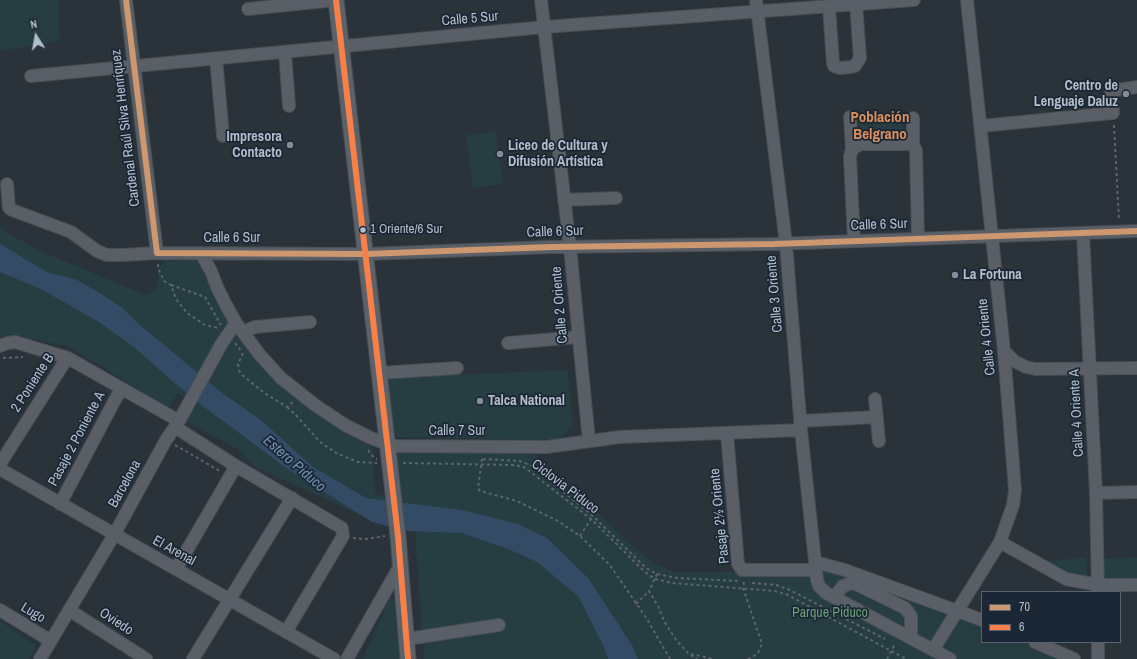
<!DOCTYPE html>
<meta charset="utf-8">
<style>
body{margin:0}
#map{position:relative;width:1137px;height:659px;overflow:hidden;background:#2a323a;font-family:"Archivo Narrow",sans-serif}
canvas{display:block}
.legend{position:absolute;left:981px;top:591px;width:140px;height:52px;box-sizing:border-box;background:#1c2735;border:1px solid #586371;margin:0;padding:5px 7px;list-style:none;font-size:12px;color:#b3bdcb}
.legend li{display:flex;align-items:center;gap:8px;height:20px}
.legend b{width:20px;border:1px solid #586371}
.north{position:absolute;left:16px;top:16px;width:40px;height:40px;-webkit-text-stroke:3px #1c2735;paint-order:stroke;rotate:349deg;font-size:11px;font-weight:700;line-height:16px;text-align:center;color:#b3bdcb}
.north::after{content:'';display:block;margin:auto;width:14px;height:18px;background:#b3bdcb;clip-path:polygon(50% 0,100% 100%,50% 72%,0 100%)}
</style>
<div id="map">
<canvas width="1137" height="659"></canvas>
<ul class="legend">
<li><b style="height:5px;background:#cd976f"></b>70</li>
<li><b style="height:5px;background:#f78048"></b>6</li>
</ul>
<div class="north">N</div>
</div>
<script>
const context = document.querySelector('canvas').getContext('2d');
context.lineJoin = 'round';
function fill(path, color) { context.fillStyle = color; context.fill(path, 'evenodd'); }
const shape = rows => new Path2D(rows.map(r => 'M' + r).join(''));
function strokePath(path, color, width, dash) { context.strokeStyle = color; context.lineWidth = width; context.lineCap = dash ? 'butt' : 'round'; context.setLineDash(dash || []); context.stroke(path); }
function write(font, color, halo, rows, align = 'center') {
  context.font = font + ' "Archivo Narrow",sans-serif'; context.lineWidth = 3.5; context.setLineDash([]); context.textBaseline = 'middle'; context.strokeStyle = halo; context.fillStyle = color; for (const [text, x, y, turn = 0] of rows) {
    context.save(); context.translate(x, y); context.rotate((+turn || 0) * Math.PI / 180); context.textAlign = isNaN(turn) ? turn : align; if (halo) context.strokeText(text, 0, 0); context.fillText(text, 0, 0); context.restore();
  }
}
const green = shape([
 [0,0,59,0,60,41,0,51],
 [902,114,903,136,859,137,858,115],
 [496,131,503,184,473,188,466,135],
 [0,226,3,230,40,251,146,295,158,287,158,268,164,262,181,259,193,259,200,264,224,315,249,353,279,385,314,411,373,447,375,493,376,494,396,499,392,451,532,452,651,562,675,572,815,571,825,567,982,621,982,642,1029,642,1067,659,618,659,572,579,530,552,578,596,597,626,608,659,424,659,415,529,369,519,255,467,239,450,180,418,193,404,178,393,167,410,113,373,67,346,17,336,0,339],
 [568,370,573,425,559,440,392,437,387,377],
 [1086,557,1087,580,1062,575,1042,562],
 [1137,557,1137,583,1104,583,1103,559],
 [390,597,395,600,400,659,363,659],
 [0,621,37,646,29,659,0,659]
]);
const water = shape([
 [0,244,47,272,77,280,100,293,121,307,140,325,217,389,262,421,313,467,366,498,462,510,518,524,547,538,588,578,632,645,638,659,608,659,603,645,578,596,537,562,508,549,462,533,406,531,372,522,289,470,204,407,171,380,135,348,97,321,41,289,0,272]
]);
const path = shape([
 [1114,125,1119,220],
 [158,264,158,268,164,281,171,285,176,299,187,313,205,325,218,328],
 [171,285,205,297,221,325],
 [235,343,241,351],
 [243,353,238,364,239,370,241,374,263,392,287,407,293,402],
 [3,358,23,357],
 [287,407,295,414,320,442,336,453,358,462,377,463],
 [175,445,220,471],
 [368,450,374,458,377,459],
 [482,459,478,488,480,491,517,501,558,521,580,536,609,564,647,619,670,659],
 [483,459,520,461,532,466,594,517,646,568,657,574,677,578,738,581],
 [403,463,514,465,524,467,591,519,645,572,655,579,672,583,775,591,786,594,906,659],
 [580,536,591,519,594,517],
 [353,538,367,539,385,536],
 [657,574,649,591,658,606,664,621,676,640,689,654,697,659],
 [744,582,743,588,762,644,758,653,751,658,747,659],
 [752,583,776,585,790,590,885,639],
 [636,604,649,591],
 [691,654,713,659],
 [887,659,895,644]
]);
const minor = shape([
 [126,0,157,253],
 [541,0,570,247,589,441],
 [756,0,786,244,801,430,817,580,819,586,826,593,950,659],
 [829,6,833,63,834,66,840,68,851,67,855,66,860,58,856,4],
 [248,9,335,0],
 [285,52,289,106],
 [216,58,223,136],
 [31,76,544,27,914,0],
 [850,117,852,149],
 [913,118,913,145],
 [981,126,1113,113,1111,91,1137,87],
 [7,184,9,208,12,210,71,232,97,251,107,255,123,255,157,253,366,254,551,247,774,244,1137,231],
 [564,200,616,198],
 [1083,233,1096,493,1098,592],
 [854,241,850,157,852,149,861,144,911,144,913,145,916,150,918,239],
 [201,253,211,271,217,287,226,305,236,323,260,355,281,378,315,405,345,425,371,438,387,444,396,446,547,447,620,437,801,430],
 [243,332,255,327,310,322],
 [508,343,578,337],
 [0,346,8,343,15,342,68,358,62,366,0,464],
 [1004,351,1014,361,1026,367,1035,369,1137,368],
 [68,358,179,421],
 [379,373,457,368],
 [875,399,879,441],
 [801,421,876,417],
 [175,427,236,466,342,528,343,536,286,632],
 [727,434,738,564,742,570,816,570],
 [0,469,334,659],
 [1096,493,1137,492],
 [60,504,117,396,123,389],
 [1000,542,1066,579,1098,585,1137,585],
 [815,562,845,570,982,620],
 [176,569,236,466],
 [834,597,843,586,852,583,860,586,905,608,911,616,911,638],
 [0,610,51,641],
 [69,610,146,659],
 [407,639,499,625],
 [1035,642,1074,659],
 [1098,642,1098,659],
 [933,650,1000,542,1013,505,1015,490,1004,351,967,0],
 [40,659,114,535,166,440,179,421,222,343,236,323],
 [193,659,292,498],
 [347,659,401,564]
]);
const major = shape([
 [336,0,398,536,408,659]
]);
const bus1 = shape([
 [126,0,157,253,366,254,551,247,774,244,1137,231]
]);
const bus2 = shape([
 [336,0,398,536,408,659]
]);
const markers = [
 [1126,94,4,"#838c98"],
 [290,145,4,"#838c98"],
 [500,154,4,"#838c98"],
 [363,230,3.5,"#b3bdcb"],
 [955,275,4,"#838c98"],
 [480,401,4,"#838c98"]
];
const busNames = [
 ["1 Oriente/6 Sur",370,230]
];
const streetNames = [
 ["Calle 5 Sur",470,19,-5],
 ["Cardenal Raúl Silva Henríquez",126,128,-97],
 ["Calle 6 Sur",879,225,-2],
 ["Calle 6 Sur",555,232,-2],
 ["Calle 6 Sur",232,238],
 ["Calle 3 Oriente",775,294,-95],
 ["Calle 2 Oriente",560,305,-95],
 ["Calle 4 Oriente",987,337,-96],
 ["2 Poniente B",33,383,-57],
 ["Calle 4 Oriente A",1077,413,-93],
 ["Calle 7 Sur",457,431],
 ["Pasaje 2 Poniente A",77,439,-62],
 ["Barcelona",125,484,-61],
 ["Ciclovia Piduco",565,487,37],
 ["Pasaje 2½ Oriente",720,516,-96],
 ["El Arenal",174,551,29],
 ["Lugo",33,613,31],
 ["Oviedo",116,622,33]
];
const poiNames = [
 ["Centro de",1118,86,"right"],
 ["Lenguaje Daluz",1118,102,"right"],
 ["Impresora",282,137,"right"],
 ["Contacto",282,153,"right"],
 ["Liceo de Cultura y",508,146],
 ["Difusión Artística",508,162],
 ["La Fortuna",963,275],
 ["Talca National",488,401]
];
const parkNames = [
 ["Parque Piduco",830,613]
];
const neighbourhoodNames = [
 ["Población",880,118],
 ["Belgrano",880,135]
];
const waterNames = [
 ["Estero Piduco",294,464,41]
];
fill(green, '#263d41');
fill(water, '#344b65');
strokePath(minor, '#484e54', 14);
strokePath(major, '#474e56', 17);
strokePath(path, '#5d646b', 2, [3, 3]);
strokePath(minor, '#5a5f67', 12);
strokePath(major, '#5c6269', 15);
strokePath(bus1, '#cd976f', 6);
strokePath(bus2, '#f78048', 6);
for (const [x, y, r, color] of markers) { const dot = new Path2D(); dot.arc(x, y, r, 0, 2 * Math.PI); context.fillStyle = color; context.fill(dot); strokePath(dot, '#1c2735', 1.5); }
write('13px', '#b3bdcb', '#1c2735', busNames, 'left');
write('14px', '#b3bdcb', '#1c2735', streetNames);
write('bold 14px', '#b3bdcb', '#1c2735', poiNames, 'left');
write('14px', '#699e73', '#1c2735', parkNames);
write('bold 15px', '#dd905c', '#1c2735', neighbourhoodNames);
write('italic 15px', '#718fb1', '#1c2735', waterNames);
</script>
